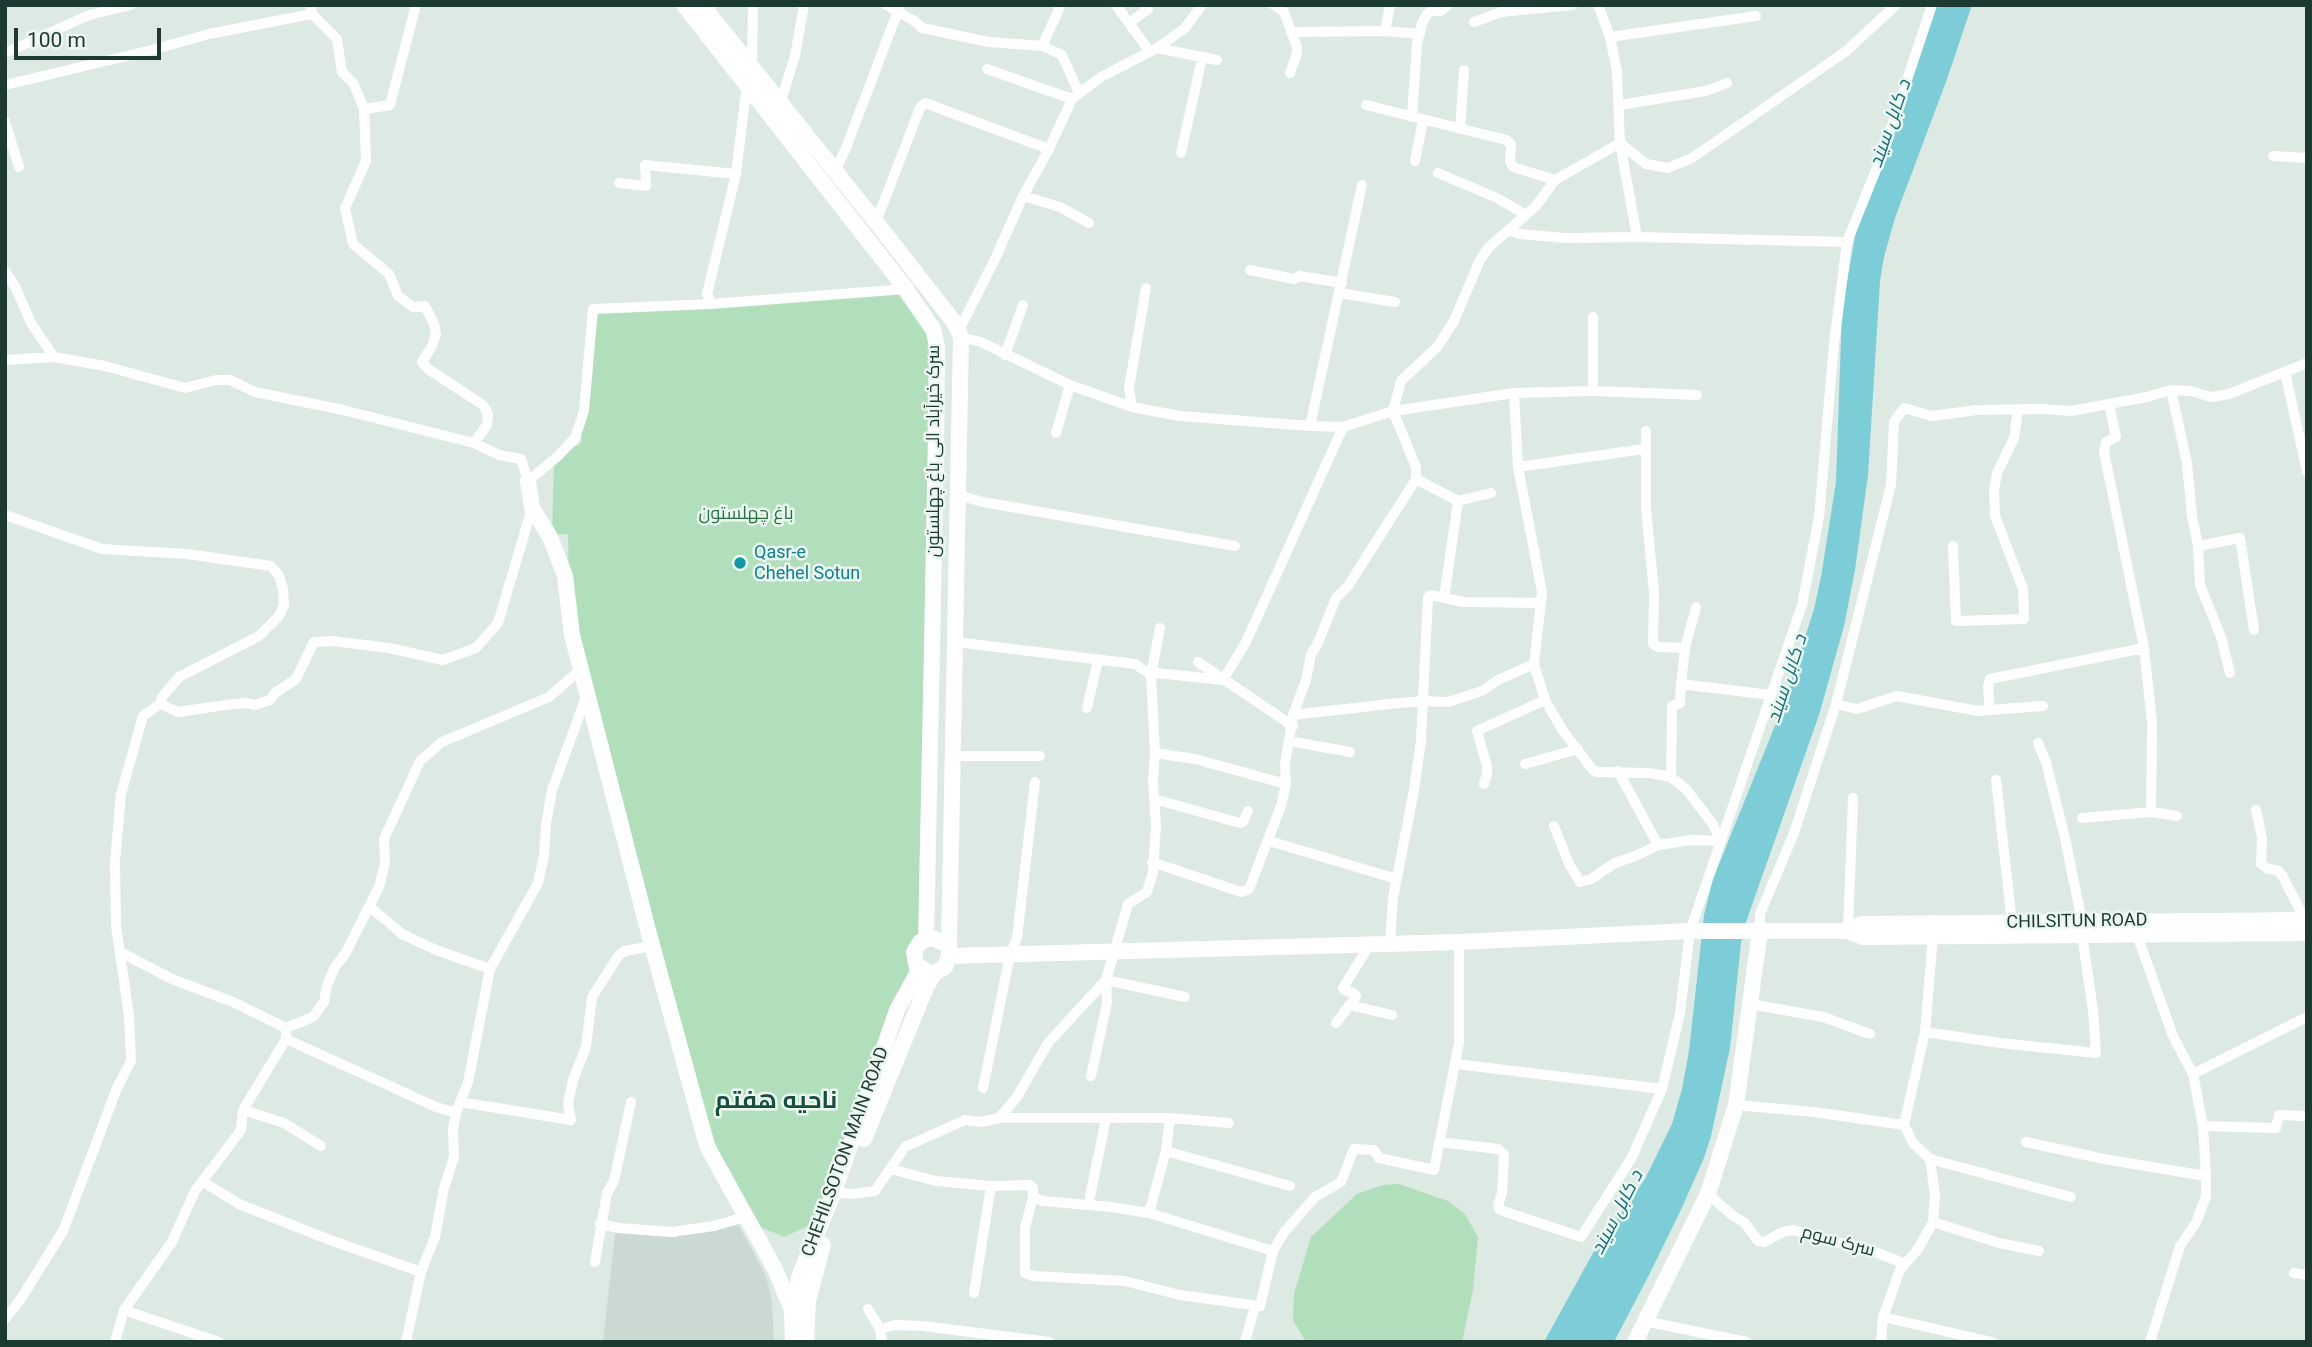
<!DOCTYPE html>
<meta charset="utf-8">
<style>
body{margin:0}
#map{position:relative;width:2312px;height:1347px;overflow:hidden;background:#dceae3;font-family:Roboto,sans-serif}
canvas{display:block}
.frame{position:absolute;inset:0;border:7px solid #1c3a31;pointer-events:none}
.scale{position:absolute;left:14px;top:28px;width:147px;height:32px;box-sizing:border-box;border:4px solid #1c3a31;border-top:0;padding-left:9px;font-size:21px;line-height:24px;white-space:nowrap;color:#1c3a31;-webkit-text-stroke:5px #ecf7f1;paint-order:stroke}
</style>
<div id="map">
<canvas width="2312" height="1347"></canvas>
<div class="frame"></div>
<div class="scale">100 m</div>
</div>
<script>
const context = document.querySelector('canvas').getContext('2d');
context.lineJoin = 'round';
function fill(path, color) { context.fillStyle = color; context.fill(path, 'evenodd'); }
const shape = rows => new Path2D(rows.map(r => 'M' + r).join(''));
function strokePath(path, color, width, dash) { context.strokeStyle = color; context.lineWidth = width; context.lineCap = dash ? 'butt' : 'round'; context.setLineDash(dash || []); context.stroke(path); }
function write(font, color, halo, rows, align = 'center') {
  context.font = font + ' Roboto,Cairo,sans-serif'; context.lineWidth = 5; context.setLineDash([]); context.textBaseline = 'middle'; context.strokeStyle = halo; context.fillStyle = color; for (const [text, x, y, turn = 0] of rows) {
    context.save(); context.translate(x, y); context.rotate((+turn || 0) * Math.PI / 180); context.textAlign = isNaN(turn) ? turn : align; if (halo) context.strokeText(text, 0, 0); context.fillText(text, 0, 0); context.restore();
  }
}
const built = shape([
 [738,1224,766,1276,772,1303,774,1342,603,1342,615,1233,670,1237]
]);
const green = shape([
 [895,290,929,338,920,935,909,962,909,974,812,1224,784,1237,751,1223,722,1167,676,1007,569,604,568,534,552,535,554,460,581,443,594,311],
 [1399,1184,1448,1201,1465,1214,1478,1237,1473,1290,1462,1342,1306,1342,1293,1320,1294,1294,1311,1237,1357,1194,1383,1185]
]);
const water = shape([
 [1937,5,1972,5,1947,79,1895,218,1884,257,1880,281,1868,475,1855,570,1844,626,1819,715,1746,922,1741,943,1730,1048,1711,1136,1704,1158,1679,1214,1649,1275,1614,1342,1544,1342,1593,1253,1645,1179,1672,1124,1682,1089,1689,1051,1704,915,1713,879,1785,701,1814,609,1821,577,1836,482,1842,310,1856,231]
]);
const street = shape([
 [311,5,312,14,337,39,342,72,354,84,364,109,366,161,345,208,353,244,389,274,398,296,413,307,425,306,434,324,436,334,432,346,422,362,428,369,483,405,488,414,487,425,474,443],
 [886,5,913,20,922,28,989,42,1042,46,1062,55,1079,93],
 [1116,5,1150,52],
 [1274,5,1284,12,1297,47,1297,53,1290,73],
 [1598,5,1610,37,1617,72,1620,143,1637,237],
 [1474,22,1501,12,1573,5],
 [1129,23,1148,9],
 [1385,31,1390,5],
 [1291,32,1385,31,1420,34],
 [1610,37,1756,16],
 [1042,46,1061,5],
 [1157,48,1217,60],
 [5,53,89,15,131,5],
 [752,65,753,5],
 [987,69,1072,99],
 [5,85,152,50,209,34,312,14],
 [1366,105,1506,140,1511,144,1510,161,1513,167,1555,180],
 [1619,105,1706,91,1727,83],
 [779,107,795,56,804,5],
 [364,109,390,105,416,5],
 [1412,117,1417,44,1422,23,1427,14,1432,11,1441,11,1448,5],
 [5,122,19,167],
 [1460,129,1464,70],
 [1620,143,1646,164,1668,168,1692,158,1845,52,1896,5],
 [1181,153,1202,58],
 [2273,156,2307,158],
 [1415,161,1423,120],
 [835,172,846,148,899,8],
 [1438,173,1497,198,1526,215],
 [619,183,646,186,645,165,736,174],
 [1023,196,1060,207,1089,223],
 [876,222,920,108,925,103,1049,149],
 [1509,230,1520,234,1564,238,1637,237,1847,242],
 [1250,270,1294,279,1300,276,1342,283],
 [5,271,16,288,31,323,54,357,105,366,185,388,216,380,230,380,255,392,343,410,474,443,499,455,521,459,528,481,557,457,575,438,584,411,593,309,711,304,906,289],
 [1340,293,1395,302],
 [711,304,707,294,736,174,747,84],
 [1593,317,1593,391],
 [958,332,996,257,1023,196,1049,149,1072,99,1101,77,1157,48,1185,28,1202,5],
 [961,337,981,342,1070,385,1132,407,1180,416,1310,426,1343,427,1393,411,1514,393,1593,391,1697,395],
 [1005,355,1023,305],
 [5,360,54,357],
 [2285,372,2307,472],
 [2171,390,2187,463,2192,516,2198,546,2200,585,2221,637,2230,673],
 [1514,393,1518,467,1542,592,1534,664,1545,700,1563,731,1593,770,1597,772,1649,773,1671,777,1686,789,1712,823,1721,841],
 [2109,404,2116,437,2106,442,2104,452,2144,648,2152,722,2151,812],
 [1132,407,1129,388,1146,288],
 [1310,426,1362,185],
 [1646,431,1646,509,1654,592,1653,644,1658,647,1685,648],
 [1056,433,1070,385],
 [1518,467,1644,449],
 [1416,479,1458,501,1491,493],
 [958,495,983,502,1235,546],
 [5,515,102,549,187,554,271,566,279,576,283,589,284,605,279,616,259,636,179,677,162,697,160,704,143,716,121,794,115,861,116,926,129,1016,131,1061,117,1088,63,1231,22,1297,5,1319],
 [1953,546,1956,621,2024,619,2023,589,1995,516,1994,491,1997,473,2014,438,2018,410],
 [2198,546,2240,538,2254,630],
 [1444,598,1458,501],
 [1696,607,1685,648,1681,684,1770,695],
 [956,642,1135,664,1151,675],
 [1198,662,1293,726],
 [1151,675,1157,673,1223,680,1246,642,1343,427],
 [160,704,178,712,225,705,246,703,255,705,270,700,275,693,296,679,314,642,333,641,389,648,443,660,476,648,498,623,532,508],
 [1836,704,1857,709,1897,696,1978,711,1990,710,1988,687,1990,679,2144,648],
 [1087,708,1098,660],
 [1990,710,2043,706],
 [1293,715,1389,704,1423,701,1448,702,1482,691,1498,680,1534,664],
 [1289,741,1350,752],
 [2038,743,2046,762,2065,838,2082,922],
 [1155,753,1195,759,1286,784],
 [953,756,1040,756],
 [1525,764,1578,749],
 [1618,771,1658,845],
 [1671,777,1672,706,1680,703,1681,684],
 [1996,780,2012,923],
 [1484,784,1487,774,1487,766,1477,731,1545,700],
 [1154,799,1240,823,1243,822,1248,811],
 [2256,810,2262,838,2261,864,2268,869,2277,870,2282,875,2305,920],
 [2082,818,2151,812,2177,816],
 [1554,826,1569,864,1580,882,1591,879,1615,863,1638,855,1658,845,1692,840,1721,841],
 [1269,841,1397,879],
 [1152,862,1241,892,1249,889,1281,806,1286,784,1285,764,1293,715,1306,680,1311,654,1317,645,1336,598,1348,586,1416,479,1416,467,1393,411,1401,381,1438,346,1454,321,1479,262,1488,248,1536,206,1555,180,1620,143],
 [369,906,402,934,436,950,490,969],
 [1760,931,1760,914,1794,833,1836,704,1891,485,1894,422,1904,408,1932,416,1977,410,2042,409,2071,411,2147,397,2171,390,2191,391,2211,397,2229,394,2307,363],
 [1848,931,1853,798],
 [2137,935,2173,1036,2193,1074,2203,1126,2206,1176,2206,1196,2196,1223,2180,1246,2150,1342],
 [1390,944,1393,898,1414,790,1421,740,1428,597,1431,595,1463,602,1540,603],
 [122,953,172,979,233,1002,286,1028],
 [1750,1004,1823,1017,1870,1034],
 [1349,1005,1392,1015],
 [1336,1023,1356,997,1355,994,1344,990,1343,988,1370,944],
 [1925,1032,2000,1043,2096,1053,2093,1010,2082,935],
 [286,1039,436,1107,456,1113],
 [1456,1064,1662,1089],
 [2193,1074,2307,1017],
 [1091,1076,1107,1003,1106,980,1185,997],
 [983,1088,1010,955,1017,938,1035,782],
 [460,1102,571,1120,568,1104,573,1080,586,1047,592,997,619,955,625,951,652,946],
 [1736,1105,1814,1112,1904,1125],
 [243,1110,284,1123,321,1146],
 [999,1118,1017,1097,1048,1043,1106,980,1128,904,1147,892,1153,872,1156,825,1153,781,1155,753,1151,675,1160,628],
 [2203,1126,2276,1128,2279,1115,2307,1116],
 [1439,1142,1498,1149,1504,1154,1502,1193,1498,1205,1500,1210,1581,1237,1631,1159,1662,1089,1680,1013,1690,931,1802,605,1819,517,1834,344,1847,242,1882,155,1932,5],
 [2026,1142,2104,1159,2206,1176],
 [1166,1151,1290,1186],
 [1930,1159,2071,1197],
 [891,1169,936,1181,991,1186,1030,1185,1033,1188,1033,1197,1043,1201,1111,1207,1149,1213,1273,1251],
 [202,1181,239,1204,330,1240,421,1272],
 [834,1192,852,1194,875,1191,905,1147,965,1120,981,1122,999,1118,1170,1118,1229,1123],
 [1708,1194,1732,1215,1745,1223,1758,1241,1764,1242,1783,1232,1793,1230,1878,1253,1905,1264],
 [1033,1197,1025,1228,1025,1273,1033,1276,1125,1281,1180,1295,1260,1306,1273,1251,1285,1231,1315,1197,1341,1182,1354,1149,1374,1150,1379,1158,1434,1170,1459,1043,1459,942],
 [1090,1197,1106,1118],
 [1149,1213,1166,1151,1170,1118],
 [1933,1222,1999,1243,2039,1251],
 [600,1224,619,1228,672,1232,714,1226,745,1217],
 [595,1262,607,1193,614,1181,631,1102],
 [2294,1273,2307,1275],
 [974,1293,991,1186],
 [868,1309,880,1329,882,1342],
 [124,1310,219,1342],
 [1883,1317,1992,1342],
 [1644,1321,1747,1342],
 [880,1329,895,1325,923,1326,1049,1342],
 [115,1342,124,1310,172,1242,195,1191,241,1130,243,1110,286,1039,286,1028,313,1017,324,1002,327,985,335,967,345,954,379,887,385,863,384,839,420,761,442,742,549,697,582,668],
 [406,1342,421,1272,435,1237,444,1188,454,1157,453,1129,456,1113,468,1082,490,969,538,883,544,856,546,824,552,790,586,697],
 [1245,1342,1255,1306],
 [1881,1342,1883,1317,1900,1270,1918,1249,1933,1222,1935,1196,1930,1159,1913,1143,1904,1125,1925,1032,1933,936]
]);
const secondary = shape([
 [684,5,906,289,933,329,937,346,936,451,926,939],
 [702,5,876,222,954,322,961,337,949,945],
 [528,481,532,508,550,537,565,576,572,635,649,934,707,1146,775,1269,792,1310],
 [1848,931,1862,924,2307,920],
 [932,938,949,945,949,956,945,967,935,973,929,973,916,964,914,952,920,942,932,938],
 [949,956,1459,942,1690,931,1848,931,1863,937,2307,933],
 [864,1139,927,985,935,973],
 [793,1342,792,1310,800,1274,834,1192,897,1010,920,968],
 [806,1342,808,1301,823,1245],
 [1635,1342,1708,1194,1736,1105,1760,931]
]);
const markers = [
 [740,563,7,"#0f9aa8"]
];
const streetNames = [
 ["سرک خیرآباد الی باغ چهلستون",934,451,-90],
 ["CHILSITUN ROAD",2077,922,-1],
 ["CHEHILSOTON MAIN ROAD",846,1152,-70],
 ["سرک سوم",1838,1242,15]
];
const parkNames = [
 ["باغ چهلستون",746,514]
];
const cultureNames = [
 ["Qasr-e",754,553],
 ["Chehel Sotun",754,574]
];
const waterNames = [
 ["د کابل سيند",1891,124,-71],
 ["د کابل سيند",1788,679,-72],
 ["د کابل سيند",1618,1213,-63]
];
const districtNames = [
 ["ناحیه هفتم",776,1102]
];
fill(built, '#cadad2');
fill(green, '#b1dfbb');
fill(water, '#7ccdd7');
strokePath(street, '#fff', 10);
strokePath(secondary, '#fff', 16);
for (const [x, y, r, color] of markers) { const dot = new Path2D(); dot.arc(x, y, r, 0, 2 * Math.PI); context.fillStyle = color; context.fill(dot); strokePath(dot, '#ecf7f1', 2.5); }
write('18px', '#1c3a31', '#ecf7f1', streetNames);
write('18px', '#22753f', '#ecf7f1', parkNames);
write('18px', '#0d838f', '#ecf7f1', cultureNames, 'left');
write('italic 19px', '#116f7c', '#ecf7f1', waterNames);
write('bold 24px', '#174e3e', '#ecf7f1', districtNames);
</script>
